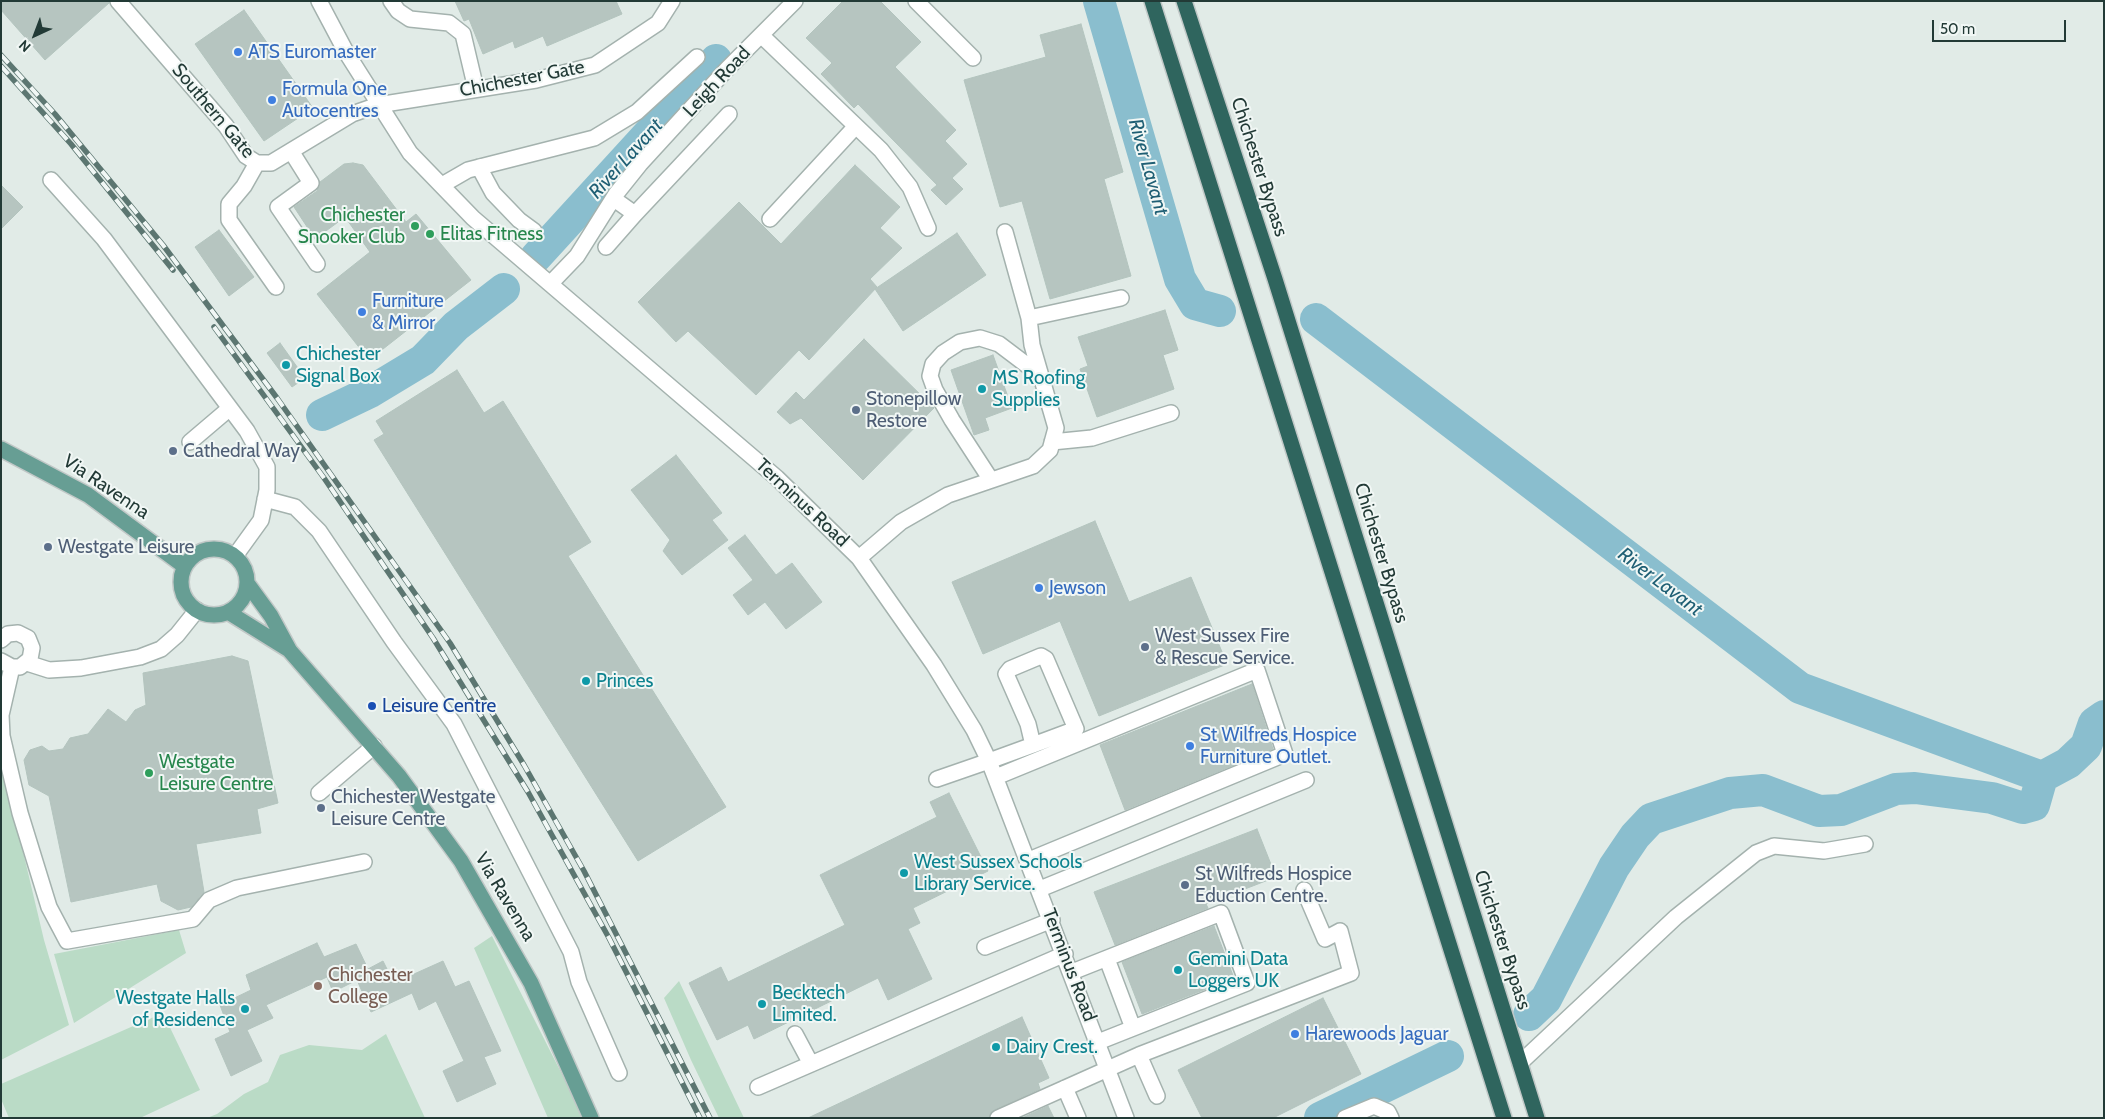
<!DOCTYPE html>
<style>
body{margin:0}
#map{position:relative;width:2105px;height:1119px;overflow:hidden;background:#e1ebe7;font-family:Cabin,sans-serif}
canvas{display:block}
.frame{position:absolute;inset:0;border:2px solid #223a36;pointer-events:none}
.north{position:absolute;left:10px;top:10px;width:50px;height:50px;-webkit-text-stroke:4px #f1f7f5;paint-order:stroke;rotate:223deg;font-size:14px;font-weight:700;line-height:20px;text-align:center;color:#223a36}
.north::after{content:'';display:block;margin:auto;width:18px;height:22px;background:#223a36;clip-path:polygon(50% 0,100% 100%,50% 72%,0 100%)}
.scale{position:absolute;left:1932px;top:20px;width:134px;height:22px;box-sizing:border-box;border:2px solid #223a36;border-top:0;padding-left:6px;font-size:15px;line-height:18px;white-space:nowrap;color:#223a36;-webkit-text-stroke:4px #f1f7f5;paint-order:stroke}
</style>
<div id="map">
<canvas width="2105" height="1119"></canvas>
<div class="frame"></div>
<div class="north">N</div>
<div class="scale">50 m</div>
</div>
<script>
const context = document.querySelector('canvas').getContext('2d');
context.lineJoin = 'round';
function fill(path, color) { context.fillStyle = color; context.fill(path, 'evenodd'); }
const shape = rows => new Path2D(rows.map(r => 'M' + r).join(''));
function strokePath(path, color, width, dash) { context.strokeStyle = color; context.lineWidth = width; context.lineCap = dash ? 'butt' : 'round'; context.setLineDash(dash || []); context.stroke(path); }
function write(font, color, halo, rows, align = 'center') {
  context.font = font + ' Cabin,sans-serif'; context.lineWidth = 4; context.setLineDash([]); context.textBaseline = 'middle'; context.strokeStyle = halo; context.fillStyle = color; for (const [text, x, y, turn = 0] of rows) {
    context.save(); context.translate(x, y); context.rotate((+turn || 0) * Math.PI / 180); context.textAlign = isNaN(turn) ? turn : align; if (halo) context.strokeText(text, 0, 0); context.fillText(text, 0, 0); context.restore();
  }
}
const green = shape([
 [1,759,44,940,69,1025,1,1060],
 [179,930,186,953,74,1023,54,954],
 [492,936,574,1098,581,1118,548,1118,474,948],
 [679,981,711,1049,744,1118,719,1118,691,1060,664,998],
 [163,1013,200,1090,140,1118,9,1118,1,1099,1,1084],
 [386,1034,425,1118,207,1118,217,1114,244,1094,268,1082,280,1055,309,1045,362,1050]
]);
const river = shape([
 [1099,1,1180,279,1195,304,1220,311],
 [536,257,716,60],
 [1316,319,1800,688,2042,777],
 [322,415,370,392,423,360,456,326,504,289],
 [1529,1015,1546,999,1614,867,1635,836,1651,819,1730,793,1763,790,1819,811,1841,810,1896,789,1915,788,1992,798,2023,808,2034,805,2042,777,2068,763,2086,746,2094,723,2104,716],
 [1320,1118,1448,1056]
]);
const building = shape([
 [1,1,109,1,109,3,45,60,1,10,1,1],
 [455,1,616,1,622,14,547,46,543,36,515,48,513,41,483,54,469,19,464,21,455,1],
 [843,1,880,1,921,42,895,67,956,130,945,141,967,164,952,178,963,189,946,205,931,190,937,185,858,104,854,108,821,74,832,63,806,38,843,1],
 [244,10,313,108,264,141,195,44,244,10],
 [1081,24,1123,172,1104,179,1131,276,1050,299,1022,201,1000,207,964,80,1046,57,1040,35,1081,24],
 [353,163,363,165,406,222,416,214,471,280,369,360,317,294,370,252,345,217,315,239,294,207,317,191,320,182,344,164,353,163],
 [855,165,900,207,880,228,902,248,870,279,877,287,809,360,799,350,756,395,688,331,676,342,638,302,739,202,781,244,855,165],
 [1,185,23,207,1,229,1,185],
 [219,230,254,277,229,296,195,247,219,230],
 [957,233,986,275,903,331,875,289,957,233],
 [1165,310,1178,350,1163,355,1174,389,1097,417,1080,369,1088,366,1078,337,1165,310],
 [864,339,934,408,863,480,801,418,790,424,777,412,796,392,804,400,864,339],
 [280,343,305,378,292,387,267,353,280,343],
 [993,355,1012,408,985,418,989,430,974,435,951,370,993,355],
 [457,370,484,413,503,401,591,542,568,556,726,807,638,861,374,440,384,434,376,421,457,370],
 [676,455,722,513,712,520,728,540,682,575,663,551,670,540,631,490,676,455],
 [1095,521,1129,602,1191,577,1227,664,1099,716,1060,621,983,654,952,582,1095,521],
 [745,535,776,575,792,563,822,602,786,629,765,602,748,615,733,595,753,580,728,548,745,535],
 [232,656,248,661,278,803,257,809,261,833,196,844,204,892,191,907,178,910,161,901,157,884,71,902,49,796,29,785,24,760,30,750,42,746,49,751,63,749,70,738,88,734,108,709,126,722,135,710,146,705,143,673,232,656],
 [1252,684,1273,749,1125,810,1100,745,1252,684],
 [949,793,988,871,913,908,920,923,908,929,932,979,888,1000,878,978,754,1039,748,1025,717,1040,689,983,721,967,728,982,845,925,820,875,937,817,930,802,949,793],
 [1257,829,1276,877,1206,904,1208,908,1115,945,1094,892,1257,829],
 [1214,926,1234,978,1142,1014,1122,962,1214,926],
 [317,943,324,957,356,944,368,969,383,961,394,983,443,961,455,987,469,981,501,1051,484,1057,496,1084,457,1102,443,1071,464,1061,436,1001,419,1010,412,993,371,1012,357,980,333,992,327,977,266,1005,273,1018,247,1030,262,1061,231,1076,215,1039,230,1032,220,1005,251,990,246,975,317,943],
 [1323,998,1361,1074,1273,1118,1202,1118,1178,1070,1323,998],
 [1022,1017,1049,1078,1038,1083,1040,1089,994,1110,989,1118,808,1118,1022,1017],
 [1048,1106,1054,1118,1022,1118,1048,1106]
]);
const minor = shape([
 [118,1,226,126,246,156,257,163,271,163,352,114,378,105,536,80,595,65,658,23,672,1],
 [319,1,346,52,410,153,473,218,777,478,859,558,934,665,974,730,989,761,1126,1118],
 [391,1,398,11,410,19,449,23,463,34,476,89],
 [916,1,973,58],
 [761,35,881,150,910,187,928,228],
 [291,151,311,183,278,207,317,264],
 [257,163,244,186,229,204,229,220,276,287],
 [479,167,493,193,519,220,534,231],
 [51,180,104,239,247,431,267,467,267,490,261,520,235,556],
 [442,185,468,170,594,138,637,112,697,57],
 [635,214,729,114],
 [770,219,856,126],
 [1005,232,1029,318],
 [606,247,635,214,614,199],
 [551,283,577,256,616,194,640,164,727,69,795,1],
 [190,442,230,408],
 [1052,442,1092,438,1171,413],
 [991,480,952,420,935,390,930,376,933,364,943,353,960,342,980,338,999,344,1040,375],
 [265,499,295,507,319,531,394,642,454,724,571,952,579,982,619,1073],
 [859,558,901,522,948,495,1033,466,1050,450,1056,428,1032,345,1029,318,1121,298],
 [1,640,8,634,18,633,28,638,32,648,30,659,20,667,12,667,1,661],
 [27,663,49,670,81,668,140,657,161,649,177,635,197,610],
 [12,667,1,715,2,736,20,813,49,907,67,941,193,919,209,900,237,888,364,862],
 [996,777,1257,670,1285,754,1029,860],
 [937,779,989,761,1033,745,1076,729,1046,659,1041,656,1010,669,1006,674,1028,724,1033,745],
 [319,793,374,746],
 [1040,889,1306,780],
 [985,947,1052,920],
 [1107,959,1133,1028],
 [1072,972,1221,913,1247,983,1098,1042],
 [795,1034,811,1064],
 [1520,1063,1676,917,1756,853,1774,846,1824,851,1865,844],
 [758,1087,1065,954],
 [1065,1088,1078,1118],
 [1157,1096,1139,1055,1351,973,1340,931,1325,939,1304,890],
 [998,1118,1139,1055],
 [1345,1118,1374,1106,1388,1112,1391,1118]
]);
const major = shape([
 [1,449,88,495,184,566],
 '181 582a33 33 0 1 1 66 0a33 33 0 1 1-66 0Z',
 [247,583,271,616,290,651,399,776,461,861,531,983,591,1118],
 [228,612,289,650]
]);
const highway = shape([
 [1152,1,1504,1118],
 [1184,1,1275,279,1537,1118]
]);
const rail = shape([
 [1,55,55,114,163,245,277,398,450,643,524,765,584,871,710,1118],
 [1,66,71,144,173,270],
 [214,327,324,478,433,638,528,792,609,938,700,1118]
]);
const markers = [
 [238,52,5,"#3f7fe0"],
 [272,100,5,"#3f7fe0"],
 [415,226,5,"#2e9e5b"],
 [430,234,5,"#2e9e5b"],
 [362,312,5,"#3f7fe0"],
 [286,365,5,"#0f9aa8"],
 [982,389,5,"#0f9aa8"],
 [856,410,5,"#5c6f8a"],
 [173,451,5,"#5c6f8a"],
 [48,547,5,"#5c6f8a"],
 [1039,588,5,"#3f7fe0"],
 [1145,647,5,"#5c6f8a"],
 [586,681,5,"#0f9aa8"],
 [372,706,5,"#1a4fb4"],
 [1190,746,5,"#3f7fe0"],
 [149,773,5,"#2e9e5b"],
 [321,808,5,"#5c6f8a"],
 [904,873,5,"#0f9aa8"],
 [1185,885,5,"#5c6f8a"],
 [1178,970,5,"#0f9aa8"],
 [318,986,5,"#8d6e63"],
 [762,1004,5,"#0f9aa8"],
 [245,1009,5,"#0f9aa8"],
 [1295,1034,5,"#3f7fe0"],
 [996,1047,5,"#0f9aa8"]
];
const shopNames = [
 ["ATS Euromaster",248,52],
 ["Formula One",282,89],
 ["Autocentres",282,111],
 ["Furniture",372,301],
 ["& Mirror",372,323],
 ["Jewson",1049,588],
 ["St Wilfreds Hospice",1200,735],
 ["Furniture Outlet.",1200,757],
 ["Harewoods Jaguar",1305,1034]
];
const streetNames = [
 ["Chichester Gate",522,79,-11],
 ["Leigh Road",717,82,-47],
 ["Southern Gate",213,111,50],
 ["Chichester Bypass",1259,167,72],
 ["Via Ravenna",106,487,34],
 ["Terminus Road",802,503,43],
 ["Chichester Bypass",1381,553,73],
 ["Via Ravenna",505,897,59],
 ["Chichester Bypass",1502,940,72],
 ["Terminus Road",1069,965,69]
];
const leisureNames = [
 ["Chichester",405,215,"right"],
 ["Snooker Club",405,237,"right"],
 ["Elitas Fitness",440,234],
 ["Westgate",159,762],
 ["Leisure Centre",159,784]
];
const cultureNames = [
 ["Chichester",296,354],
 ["Signal Box",296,376],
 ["MS Roofing",992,378],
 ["Supplies",992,400],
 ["Princes",596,681],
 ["West Sussex Schools",914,862],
 ["Library Service.",914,884],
 ["Gemini Data",1188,959],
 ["Loggers UK",1188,981],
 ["Becktech",772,993],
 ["Limited.",772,1015],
 ["Westgate Halls",235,998,"right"],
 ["of Residence",235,1020,"right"],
 ["Dairy Crest.",1006,1047]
];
const serviceNames = [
 ["Stonepillow",866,399],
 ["Restore",866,421],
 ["Cathedral Way",183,451],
 ["Westgate Leisure",58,547],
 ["West Sussex Fire",1155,636],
 ["& Rescue Service.",1155,658],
 ["Chichester Westgate",331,797],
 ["Leisure Centre",331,819],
 ["St Wilfreds Hospice",1195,874],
 ["Eduction Centre.",1195,896]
];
const transitNames = [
 ["Leisure Centre",382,706]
];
const educationNames = [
 ["Chichester",328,975],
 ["College",328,997]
];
const waterNames = [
 ["River Lavant",626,159,-48],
 ["River Lavant",1148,167,74],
 ["River Lavant",1660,582,37]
];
fill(green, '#badbc6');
strokePath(river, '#8abece', 32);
fill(building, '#b6c5c0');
strokePath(building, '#b3c4be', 1);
strokePath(minor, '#a4b2ae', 18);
strokePath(major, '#c1c8c7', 18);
strokePath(highway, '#c1c8c7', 18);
strokePath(minor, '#fff', 15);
strokePath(major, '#679e94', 15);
strokePath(highway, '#2f655e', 15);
strokePath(rail, '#5c7671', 5.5);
strokePath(rail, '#f1f7f5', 4, [11]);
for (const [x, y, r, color] of markers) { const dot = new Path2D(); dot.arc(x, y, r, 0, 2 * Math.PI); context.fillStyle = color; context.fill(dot); strokePath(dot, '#f1f7f5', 2); }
write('19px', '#366cbe', '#f1f7f5', shopNames, 'left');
write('19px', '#223a36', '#f1f7f5', streetNames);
write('19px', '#27864d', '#f1f7f5', leisureNames, 'left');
write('19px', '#0d838f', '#f1f7f5', cultureNames, 'left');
write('19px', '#4e5e75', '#f1f7f5', serviceNames, 'left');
write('19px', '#164399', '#f1f7f5', transitNames, 'left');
write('19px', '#785e54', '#f1f7f5', educationNames, 'left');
write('italic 20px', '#1f5f74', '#f1f7f5', waterNames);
</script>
